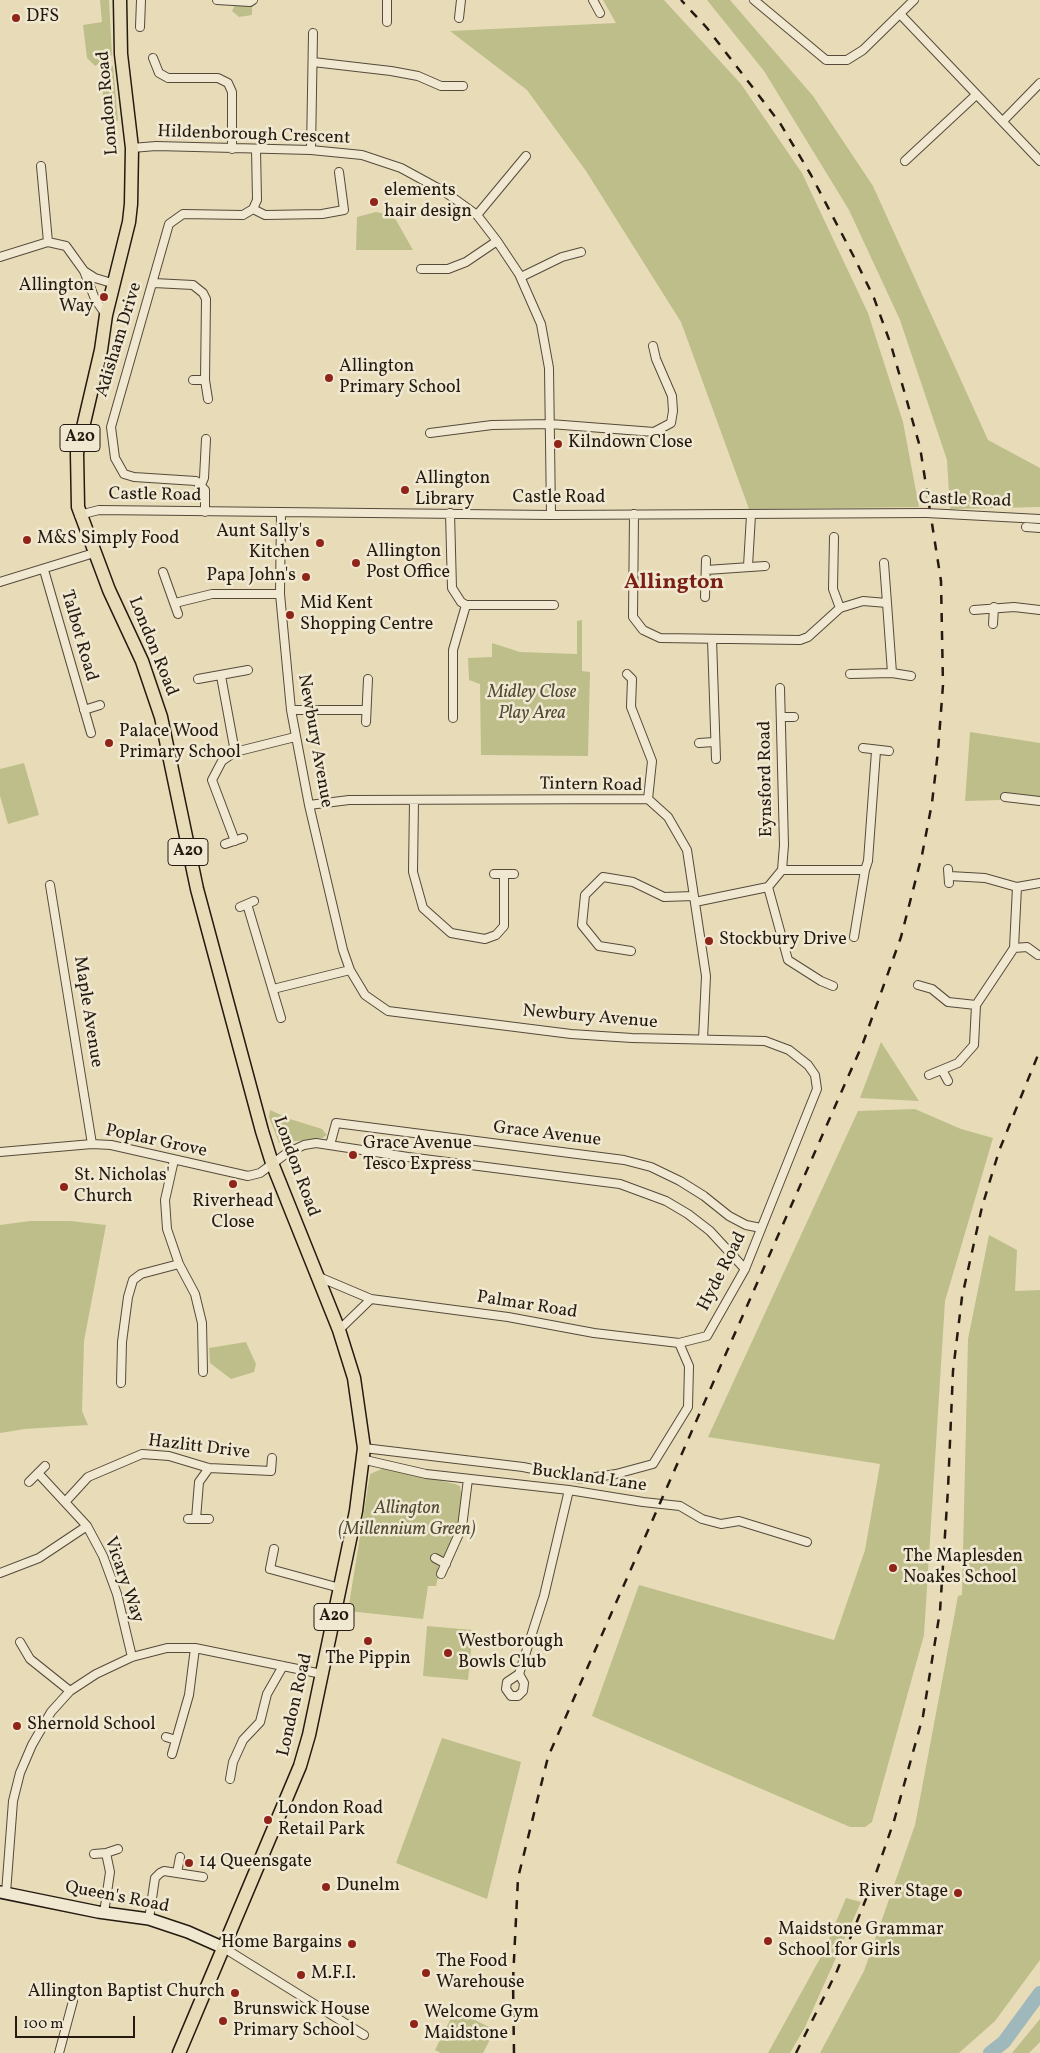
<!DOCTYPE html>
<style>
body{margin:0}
#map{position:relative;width:1040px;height:2053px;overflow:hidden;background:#e8dcb8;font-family:Vollkorn,serif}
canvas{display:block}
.scale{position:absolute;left:15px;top:2016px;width:120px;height:22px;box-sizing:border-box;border:2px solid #241a11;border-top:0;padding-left:6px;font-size:15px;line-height:18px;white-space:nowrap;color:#241a11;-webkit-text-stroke:4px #f0e8d1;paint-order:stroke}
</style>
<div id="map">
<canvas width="1040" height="2053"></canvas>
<div class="scale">100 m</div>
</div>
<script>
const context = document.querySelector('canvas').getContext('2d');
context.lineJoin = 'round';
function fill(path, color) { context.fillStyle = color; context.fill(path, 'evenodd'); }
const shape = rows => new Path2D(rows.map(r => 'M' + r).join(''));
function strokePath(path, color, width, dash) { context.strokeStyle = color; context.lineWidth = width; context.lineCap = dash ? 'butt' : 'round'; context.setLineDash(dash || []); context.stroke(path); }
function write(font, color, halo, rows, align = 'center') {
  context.font = font + ' Vollkorn,serif'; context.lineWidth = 5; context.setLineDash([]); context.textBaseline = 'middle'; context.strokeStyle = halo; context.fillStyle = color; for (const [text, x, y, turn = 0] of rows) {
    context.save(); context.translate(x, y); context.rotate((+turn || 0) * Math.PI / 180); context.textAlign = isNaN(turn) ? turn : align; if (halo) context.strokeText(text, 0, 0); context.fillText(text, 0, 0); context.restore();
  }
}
const green = shape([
 [100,0,109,0,112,55,95,66,87,58,83,25,102,22],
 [603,0,664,0,741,84,802,173,868,313,903,422,919,507,749,509,681,322,586,171,527,90,450,31,616,23],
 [707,0,730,0,813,96,873,186,988,440,1040,468,1040,507,950,509,947,460,900,320,849,210,764,71],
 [252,3,252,15,239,17,232,11,235,5,245,5],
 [109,65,113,66,118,121,113,121,105,114,101,75],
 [376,212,390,215,396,220,413,250,356,250,357,217],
 [582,620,582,671,590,672,588,756,481,755,480,684,469,680,468,658,492,657,492,643,520,652,577,654,577,621],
 [970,732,1040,743,1040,799,965,801],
 [24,763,39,815,8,824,0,796,0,769],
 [881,1042,919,1101,860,1098],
 [915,1109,961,1129,993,1138,945,1301,924,1635,872,1822,865,1827,850,1827,592,1716,639,1585,834,1640,865,1550,880,1464,708,1437,858,1111],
 [270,1110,290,1119,322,1129,327,1135,322,1138,279,1143,269,1117],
 [30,1221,70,1221,106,1225,84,1341,82,1411,88,1425,25,1429,0,1433,0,1225],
 [989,1235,1017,1250,1015,1291,1040,1290,1040,1960,995,2021,959,2053,820,2053,864,1971,915,1825,958,1596,962,1595,968,1339],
 [246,1342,256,1364,254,1372,231,1379,210,1363,209,1348],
 [384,1468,455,1484,460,1486,461,1493,463,1493,459,1529,446,1555,441,1557,435,1554,432,1560,438,1565,439,1572,436,1586,428,1586,423,1619,348,1611,370,1474],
 [427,1626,473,1630,468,1680,423,1676],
 [442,1738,521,1762,487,1899,396,1863],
 [846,1898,861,1902,805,2027,790,2053,768,2053,823,1953],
 [455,2010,495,2030,483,2053,441,2053,435,2050],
 [1040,2019,1040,2042,1029,2053,1012,2053]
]);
const river = shape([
 [990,2053,1004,2042,1040,1993]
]);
const street = shape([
 [217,0,250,2,253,0],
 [593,0,600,13],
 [754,0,826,60,847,60,863,50,914,0],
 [900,14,1040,161],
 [459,18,461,0],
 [387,22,387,0],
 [140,27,141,0],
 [153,58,159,73,168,78,218,78,228,83,232,92,232,149],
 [313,62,391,71,418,76,441,86,463,86],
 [1003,121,1040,83],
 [132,148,156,146,311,150,362,155,401,168,445,192,477,215,497,241,519,274,541,324,549,368,551,515],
 [311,150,313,33],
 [905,161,976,95],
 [41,166,48,242],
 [253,209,265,215,322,214,344,210,339,172],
 [477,215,526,156],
 [0,257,48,242,66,246,84,271,95,299,106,315],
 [421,269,448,269,466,262,497,241],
 [84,271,95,278,115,284],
 [521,277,562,257,581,252],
 [154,283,193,285,203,293,206,299,205,380,208,399],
 [193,380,205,380],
 [430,433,492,425,550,424,654,432,671,423,673,411,672,396,656,359,653,346],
 [201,485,204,478,206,439],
 [205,512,205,490,196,481,134,477,124,474,115,458,111,427,169,224,183,214,243,215,253,209,257,200,256,149],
 [281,513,280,594,291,710,309,805,343,950,350,970,365,995,388,1011,571,1034,632,1038,765,1041,789,1050,808,1065,815,1075,817,1089,745,1269,707,1336,679,1343,594,1333,508,1317,371,1299,319,1277],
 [450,513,452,588,461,602,466,605,554,605],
 [634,514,633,617,643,630,660,638,800,640,808,637,840,608,863,601,887,603,884,563],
 [946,514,1040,519],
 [79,515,99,510,551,515,926,513],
 [1026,527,1040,528],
 [834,537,833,589,840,608],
 [748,566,751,515],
 [44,570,91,733],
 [706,570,765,566],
 [163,572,178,614],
 [0,582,94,553],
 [705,597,706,560],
 [175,603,212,594,280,594],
 [887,603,892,673],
 [974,610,1014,607,1040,610],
 [993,624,994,607],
 [712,639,716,759],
 [627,674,632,679,631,707,652,761,648,799],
 [850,674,892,673,911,676],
 [221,676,235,752],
 [198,679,248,670],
 [780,688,784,845,782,870],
 [84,710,100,705],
 [291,710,366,710],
 [781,717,794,717],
 [453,718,453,650,466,605],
 [366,722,368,679],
 [699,743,714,742],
 [863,748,889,751],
 [1005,797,1040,801],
 [414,800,413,872,423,908,451,933,485,939,496,935,504,926,504,875],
 [309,805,349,800,648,799,668,817,687,850,706,976,703,1039],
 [235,841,212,780,222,761,235,752,295,737],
 [225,844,243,838],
 [948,869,949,883],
 [494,874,514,874],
 [950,876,985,878,1017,887,1040,883],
 [50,885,92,1144],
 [768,887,788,960,821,981,833,986],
 [695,902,768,887,782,870,865,870,868,861,876,751],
 [247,904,281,1018],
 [240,907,254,901],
 [854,937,865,870],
 [1014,948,1027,947,1038,955],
 [631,951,599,946,582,925,585,895,603,877,633,882,664,897,694,896],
 [918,985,932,989,948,1002,976,1005],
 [273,989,350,970],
 [942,1070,948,1081],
 [929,1075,958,1063,974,1045,976,1005,1014,948,1017,887],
 [330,1145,336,1123,624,1160,651,1167,680,1181,704,1196,729,1216,746,1225,761,1228],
 [0,1152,92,1144,111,1145,248,1176,260,1173,287,1153,304,1145,316,1143,408,1157,620,1184,666,1201,688,1214,710,1231,745,1269],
 [174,1160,165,1200,167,1229,179,1264,195,1294,202,1323,203,1372],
 [339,1330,371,1299],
 [121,1383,122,1342,128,1297,133,1280,141,1274,179,1264],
 [364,1448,523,1467,582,1479,616,1474,653,1464,688,1407,689,1366,679,1343],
 [361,1459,426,1474,569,1490,643,1502,680,1506,702,1519,721,1524,739,1521,807,1542],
 [38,1473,87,1526,103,1556,117,1594,132,1657],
 [29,1482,45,1466],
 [66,1501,88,1477,142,1454,169,1456,209,1468,271,1471,272,1458],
 [188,1519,209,1519],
 [196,1519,199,1482,209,1468],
 [274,1549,270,1569,340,1588],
 [435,1558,446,1564],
 [0,1573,39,1558,87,1526],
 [441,1574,462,1527,468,1479],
 [20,1642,30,1659,70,1691],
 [519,1674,544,1596,569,1490],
 [519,1674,524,1683,523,1691,518,1696,511,1696,506,1689,507,1682,519,1674],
 [166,1737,176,1740],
 [172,1754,189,1695,195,1648],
 [230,1779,233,1762,243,1740,260,1722,267,1694,283,1666],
 [94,1854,106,1853,118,1849],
 [177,1873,180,1857],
 [6,1893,13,1801,20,1773,32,1745,51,1712,70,1691,96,1674,132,1657,167,1648,195,1648,322,1674],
 [104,1913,110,1872,106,1853],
 [149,1919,155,1878,160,1873,164,1871,203,1877],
 [224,1948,364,2035],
 [59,2053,73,2001]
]);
const secondary = shape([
 [0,1892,98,1912,149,1919,188,1932,224,1948]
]);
const primary = shape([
 [120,0,121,54,132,148,131,204,129,222,106,315,101,350,77,453,78,507,109,590,142,661,161,717,197,889,262,1131,272,1163,339,1330,354,1378,364,1448,356,1511,309,1735,300,1766,179,2053]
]);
const rail = shape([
 [514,2053,513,1980,518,1878,548,1757,863,1043,901,937,922,855,932,803,938,751,943,685,941,581,920,447,891,345,874,298,854,257,811,175,780,123,707,28,681,0],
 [796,2053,837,1971,874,1879,894,1821,923,1716,940,1611,948,1489,953,1371,962,1297,982,1207,999,1151,1040,1050]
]);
const streetBridge = shape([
 [926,513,946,514]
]);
const markers = [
 [16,18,5,"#8f2418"],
 [374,202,5,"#8f2418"],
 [104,297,5,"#8f2418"],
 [329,378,5,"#8f2418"],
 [558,444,5,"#8f2418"],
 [405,490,5,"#8f2418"],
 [27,540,5,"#8f2418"],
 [320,543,5,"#8f2418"],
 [356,563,5,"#8f2418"],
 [306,577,5,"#8f2418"],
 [290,615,5,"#8f2418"],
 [109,743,5,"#8f2418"],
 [709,941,5,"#8f2418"],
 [353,1155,5,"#8f2418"],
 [233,1184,5,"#8f2418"],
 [64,1187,5,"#8f2418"],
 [893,1568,5,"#8f2418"],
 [368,1641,5,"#8f2418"],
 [448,1653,5,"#8f2418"],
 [17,1726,5,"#8f2418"],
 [268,1820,5,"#8f2418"],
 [189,1863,5,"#8f2418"],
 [326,1887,5,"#8f2418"],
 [958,1893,5,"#8f2418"],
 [768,1941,5,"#8f2418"],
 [352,1944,5,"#8f2418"],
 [426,1973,5,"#8f2418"],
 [301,1975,5,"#8f2418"],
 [235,1993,5,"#8f2418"],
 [223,2021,5,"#8f2418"],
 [414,2024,5,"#8f2418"]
];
const shields = [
 [80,438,40],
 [188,852,40],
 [334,1617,40]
];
const shieldNames = [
 ["A20",80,438],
 ["A20",188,852],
 ["A20",334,1617]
];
const poiNames = [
 ["DFS",26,18],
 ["elements",384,192],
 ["hair design",384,213],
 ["Allington",94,287,"right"],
 ["Way",94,308,"right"],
 ["Allington",339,368],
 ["Primary School",339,389],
 ["Kilndown Close",568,444],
 ["Allington",415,480],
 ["Library",415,501],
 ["Aunt Sally's",310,533,"right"],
 ["Kitchen",310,554,"right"],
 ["M&S Simply Food",37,540],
 ["Allington",366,553],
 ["Post Office",366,574],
 ["Papa John's",296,577,"right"],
 ["Mid Kent",300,605],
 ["Shopping Centre",300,626],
 ["Palace Wood",119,733],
 ["Primary School",119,754],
 ["Stockbury Drive",719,941],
 ["Grace Avenue",363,1145],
 ["Tesco Express",363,1166],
 ["St. Nicholas'",74,1177],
 ["Church",74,1198],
 ["Riverhead",233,1203,"center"],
 ["Close",233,1224,"center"],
 ["The Maplesden",903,1558],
 ["Noakes School",903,1579],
 ["Westborough",458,1643],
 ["Bowls Club",458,1664],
 ["The Pippin",368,1660,"center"],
 ["Shernold School",27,1726],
 ["London Road",278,1810],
 ["Retail Park",278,1831],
 ["14 Queensgate",199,1863],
 ["Dunelm",336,1887],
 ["River Stage",948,1893,"right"],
 ["Maidstone Grammar",778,1931],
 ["School for Girls",778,1952],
 ["Home Bargains",342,1944,"right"],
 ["The Food",436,1963],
 ["Warehouse",436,1984],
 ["M.F.I.",311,1975],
 ["Allington Baptist Church",225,1993,"right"],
 ["Brunswick House",233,2011],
 ["Primary School",233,2032],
 ["Welcome Gym",424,2014],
 ["Maidstone",424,2035]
];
const streetNames = [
 ["London Road",109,103,-95],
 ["Hildenborough Crescent",254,136,2],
 ["Adisham Drive",120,340,-73],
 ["Castle Road",155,496,1],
 ["Castle Road",559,499],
 ["Castle Road",965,501,2],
 ["Talbot Road",78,636,74],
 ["London Road",152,647,68],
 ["Newbury Avenue",314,741,80],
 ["Eynsford Road",767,779,-91],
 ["Tintern Road",591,786,1],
 ["Maple Avenue",87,1012,81],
 ["Newbury Avenue",590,1018,5],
 ["Grace Avenue",547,1135,7],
 ["Poplar Grove",156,1142,12],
 ["London Road",295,1167,70],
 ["Hyde Road",723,1272,-63],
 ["Palmar Road",527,1306,9],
 ["Hazlitt Drive",199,1448,7],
 ["Buckland Lane",589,1479,8],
 ["Vicary Way",123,1580,71],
 ["London Road",296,1705,-77],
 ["Queen's Road",117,1898,11]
];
const parkNames = [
 ["Midley Close",532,694],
 ["Play Area",532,715],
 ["Allington",407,1510],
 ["(Millennium Green)",407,1531]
];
const districtNames = [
 ["Allington",674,584]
];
fill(green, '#bdbe8a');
strokePath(river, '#9eb8bb', 14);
strokePath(street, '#554a3b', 10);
strokePath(secondary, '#241a11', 14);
strokePath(primary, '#241a11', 15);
strokePath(street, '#f0e8d1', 8);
strokePath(secondary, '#f0e8d1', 11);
strokePath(primary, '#e8dcb8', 12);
strokePath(rail, '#241a11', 2.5, [9, 9]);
strokePath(streetBridge, '#554a3b', 10, []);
strokePath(streetBridge, '#f0e8d1', 8);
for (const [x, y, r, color] of markers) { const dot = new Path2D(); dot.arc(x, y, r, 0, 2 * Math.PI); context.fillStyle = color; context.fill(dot); strokePath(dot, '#f0e8d1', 2); }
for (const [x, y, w] of shields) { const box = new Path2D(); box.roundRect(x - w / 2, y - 13.5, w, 27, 4); context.fillStyle = '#f0e8d1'; context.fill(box); strokePath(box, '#241a11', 1); }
write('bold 16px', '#241a11', null, shieldNames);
write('18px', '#241a11', '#f0e8d1', poiNames, 'left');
write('18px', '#241a11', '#f0e8d1', streetNames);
write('italic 18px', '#524b35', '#f0e8d1', parkNames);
write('bold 22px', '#7a1f14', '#f0e8d1', districtNames);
</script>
